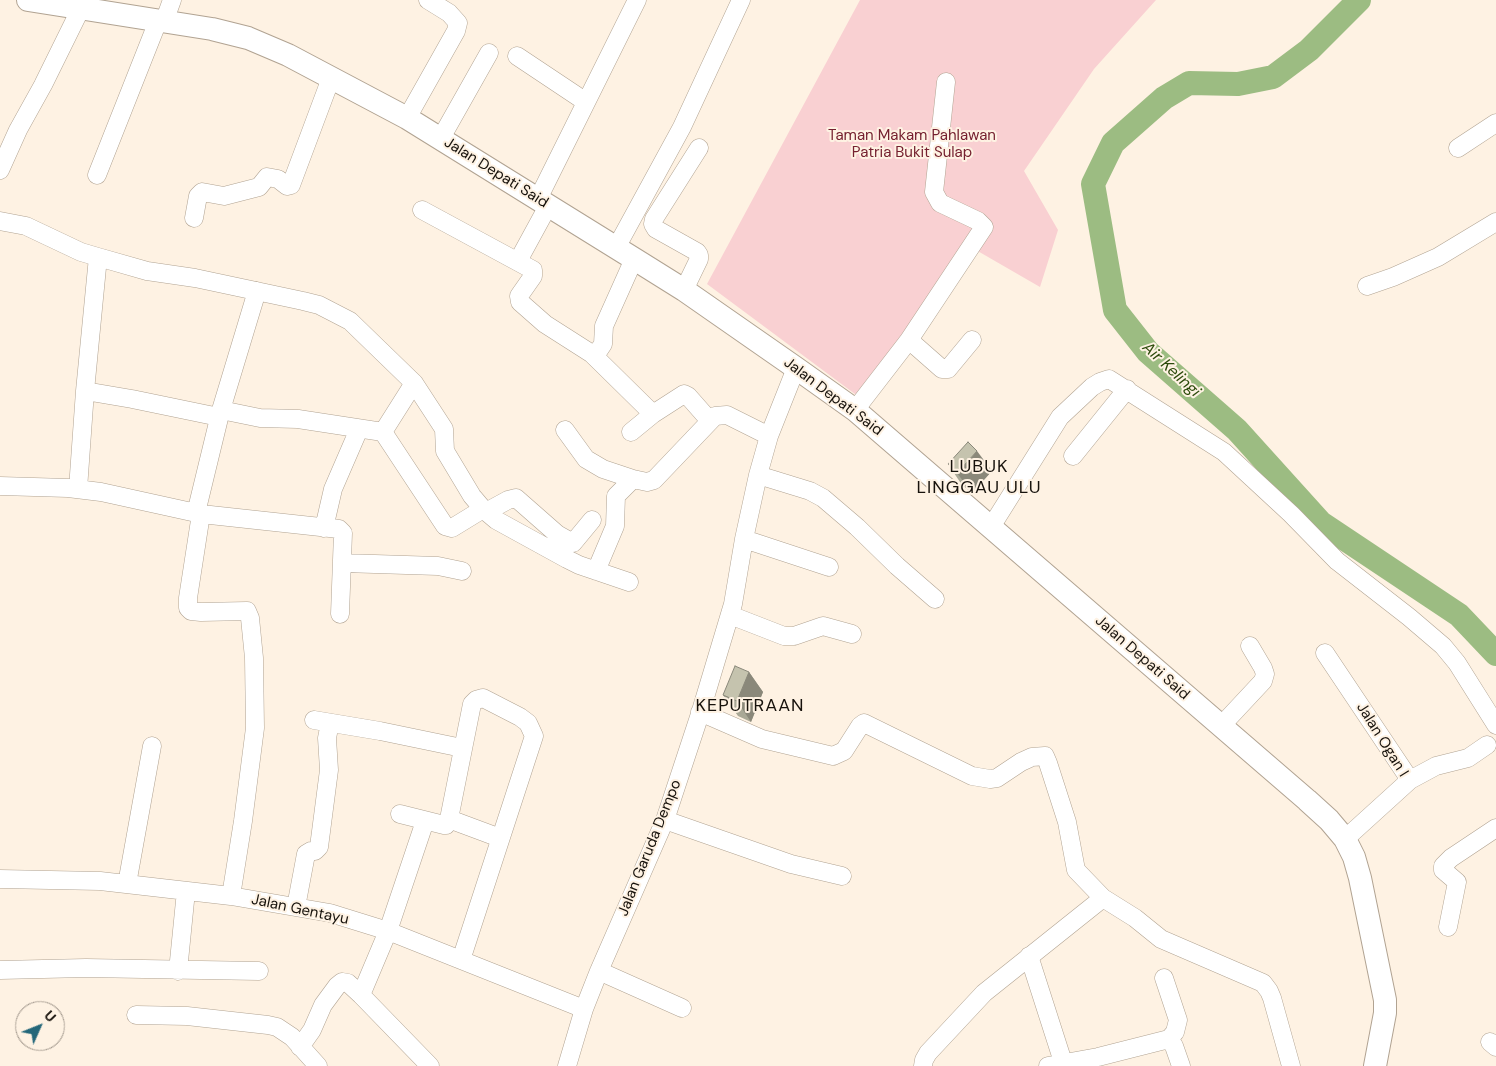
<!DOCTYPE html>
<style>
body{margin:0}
#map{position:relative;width:1496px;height:1066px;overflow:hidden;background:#fef2e3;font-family:"DM Sans",sans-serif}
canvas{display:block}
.north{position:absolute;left:15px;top:1001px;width:50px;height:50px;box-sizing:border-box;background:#fef2e3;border:1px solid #a2988d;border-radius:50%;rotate:46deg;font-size:14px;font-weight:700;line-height:20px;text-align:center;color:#17120c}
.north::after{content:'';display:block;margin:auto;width:18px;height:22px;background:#24677a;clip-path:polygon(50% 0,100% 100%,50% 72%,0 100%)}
</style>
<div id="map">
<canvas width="1496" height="1066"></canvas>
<div class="north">U</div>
</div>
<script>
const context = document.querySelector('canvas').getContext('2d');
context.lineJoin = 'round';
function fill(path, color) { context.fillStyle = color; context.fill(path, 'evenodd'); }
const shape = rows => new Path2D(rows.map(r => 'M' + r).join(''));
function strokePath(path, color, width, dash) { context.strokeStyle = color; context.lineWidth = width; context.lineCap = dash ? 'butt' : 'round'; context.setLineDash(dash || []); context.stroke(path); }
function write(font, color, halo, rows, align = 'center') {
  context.font = font + ' "DM Sans",sans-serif'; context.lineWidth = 4; context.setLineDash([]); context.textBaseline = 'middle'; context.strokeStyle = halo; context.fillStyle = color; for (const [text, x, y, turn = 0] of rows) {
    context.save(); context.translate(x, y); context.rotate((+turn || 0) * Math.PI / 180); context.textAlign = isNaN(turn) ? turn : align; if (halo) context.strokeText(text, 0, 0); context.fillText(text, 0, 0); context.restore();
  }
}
const green = shape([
 [860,0,1156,0,1094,69,1024,171,1058,230,1040,287,969,246,859,397,707,284]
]);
const river = shape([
 [1359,0,1309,50,1273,77,1238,84,1189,83,1164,98,1113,143,1093,184,1115,310,1148,352,1237,430,1321,523,1459,615,1496,654]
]);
const minor = shape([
 [164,22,172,0],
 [517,56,586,102],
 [407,118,456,31,458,23,449,13,428,0],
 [441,138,489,53],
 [1458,148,1496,123],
 [0,170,18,130,43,85,81,8],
 [97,175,158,21],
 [538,199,637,0],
 [422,210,533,270,533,276,519,296,520,302,545,324,592,354,653,414,631,432],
 [194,218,198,196,202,192,224,196,259,187,267,177,278,179,287,186,291,185,331,78],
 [0,221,26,226,81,252,98,257,147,271,195,278,303,301,319,305,350,321,414,383,444,429,445,451,472,496,483,509,496,520,567,559,579,565,629,582],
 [616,248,682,127,741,0],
 [518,261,548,206],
 [1367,286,1393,277,1438,257,1496,222],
 [684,290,699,259,699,255,697,252,656,229,653,224,654,219,699,148],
 [909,340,942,369,948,369,972,340],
 [592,354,599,350,603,344,604,326,634,259],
 [85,391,98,257],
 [221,410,260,418,298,419,383,432,445,526,452,528,483,509],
 [855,410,909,340,984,227,978,221,940,203,934,192,946,82],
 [653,414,684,394,688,396,710,421],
 [565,430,586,459,603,469,633,479,647,482,654,480,715,416,727,415,769,436],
 [383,432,414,383],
 [1073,456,1127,389],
 [758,475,810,491,823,498,857,527,897,566,935,599],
 [0,486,68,488,101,492,201,514,339,529,343,533,340,614],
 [78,489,85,391,132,399,219,417],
 [486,512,508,500,516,498,557,534,573,543,592,520],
 [196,513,221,410,257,291],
 [201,514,188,598,188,608,191,611,201,612,247,611,250,618,254,658,255,728,243,821,231,896],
 [991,527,1060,417,1092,387,1100,382,1109,379,1224,452,1291,514,1337,561,1409,617,1443,646,1457,663,1496,725],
 [324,528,333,489,359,429],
 [744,539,829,567],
 [343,563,438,566,462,571],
 [596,571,615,526,616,496,633,479],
 [730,615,784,636,794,636,823,626,852,634],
 [1325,653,1410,780],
 [700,712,762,739,833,756,844,751,860,726,864,723,972,776,990,779,997,778,1021,762,1032,757,1045,756,1048,763,1067,822,1076,870,1103,898,1135,918,1161,939,1263,983,1269,991,1272,998,1291,1066],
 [314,720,380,731,462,748],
 [1221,726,1263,681,1265,674,1263,668,1250,646],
 [400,814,444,825,446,825,449,819,500,838],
 [449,819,472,704,476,700,483,698,520,717,528,723,534,736,461,960],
 [665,820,791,864,842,876],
 [425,821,388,931,361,995,430,1066],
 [1345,839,1410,780,1436,766,1468,758,1487,745],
 [0,879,100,881,231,896,330,913,388,931,584,1009],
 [127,884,152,746],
 [296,907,306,854,311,851,315,851,319,847,329,770,327,738,330,723],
 [1448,927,1457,882,1443,870,1443,866,1451,858,1496,828],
 [1029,956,1063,1062],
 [0,970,86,968,259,971],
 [178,971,186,891],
 [599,971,682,1008],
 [136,1015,187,1016,268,1025,277,1027,292,1037,318,1066],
 [1169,1039,1174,1046,1181,1066],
 [1490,1042,1496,1047],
 [300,1047,312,1030,323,1005,337,986,342,982,348,983,361,995],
 [567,1066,584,1009,599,971,665,820,700,714,733,604,744,539,758,475,769,436,796,368],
 [923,1066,924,1060,928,1053,984,993,1103,898],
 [1048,1066,1098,1057,1169,1039,1175,1032,1178,1020,1164,978]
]);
const major = shape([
 [28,0,212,29,248,38,288,55,407,118,636,260,684,290,796,368,855,410,1307,800,1329,820,1345,839,1354,857,1360,878,1385,1000,1385,1013,1375,1066]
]);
const wall = shape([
 [948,464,992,471,972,493,962,485],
 [749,672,763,692,751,722,738,716,723,695]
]);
const shadedWall = shape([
 [977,451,992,471,972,493,957,473],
 [749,672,763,692,751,722,737,701]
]);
const building = shape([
 [968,442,977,451,957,473,948,464,968,442],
 [735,666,749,672,737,701,723,695,735,666]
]);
const parkNames = [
 ["Taman Makam Pahlawan",912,136],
 ["Patria Bukit Sulap",912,153]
];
const streetNames = [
 ["Jalan Depati Said",496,173,32],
 ["Jalan Depati Said",833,397,37],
 ["Jalan Depati Said",1142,658,41],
 ["Jalan Ogan I",1382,740,58],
 ["Jalan Garuda Dempo",650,848,-68],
 ["Jalan Gentayu",300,910,12]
];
const waterNames = [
 ["Air Kelingi",1171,370,43]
];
const quarterNames = [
 ["LUBUK",979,467],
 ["LINGGAU ULU",979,488],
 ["KEPUTRAAN",750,706]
];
fill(green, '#f9d0d2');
strokePath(river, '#9cbc82', 24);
strokePath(minor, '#b1a392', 19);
strokePath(major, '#b1a392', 24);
strokePath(minor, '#fff', 18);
strokePath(major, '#fff', 22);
fill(wall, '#a9a896');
fill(shadedWall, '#8a887a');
fill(building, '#c5c3ae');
strokePath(building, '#8a887a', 1);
write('15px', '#75202f', '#fef2e3', parkNames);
write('15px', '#17120c', '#fef2e3', streetNames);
write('italic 16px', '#2d4b0c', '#fef2e3', waterNames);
context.letterSpacing = '1px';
write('18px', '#17120c', '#fef2e3', quarterNames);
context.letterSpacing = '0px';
</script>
